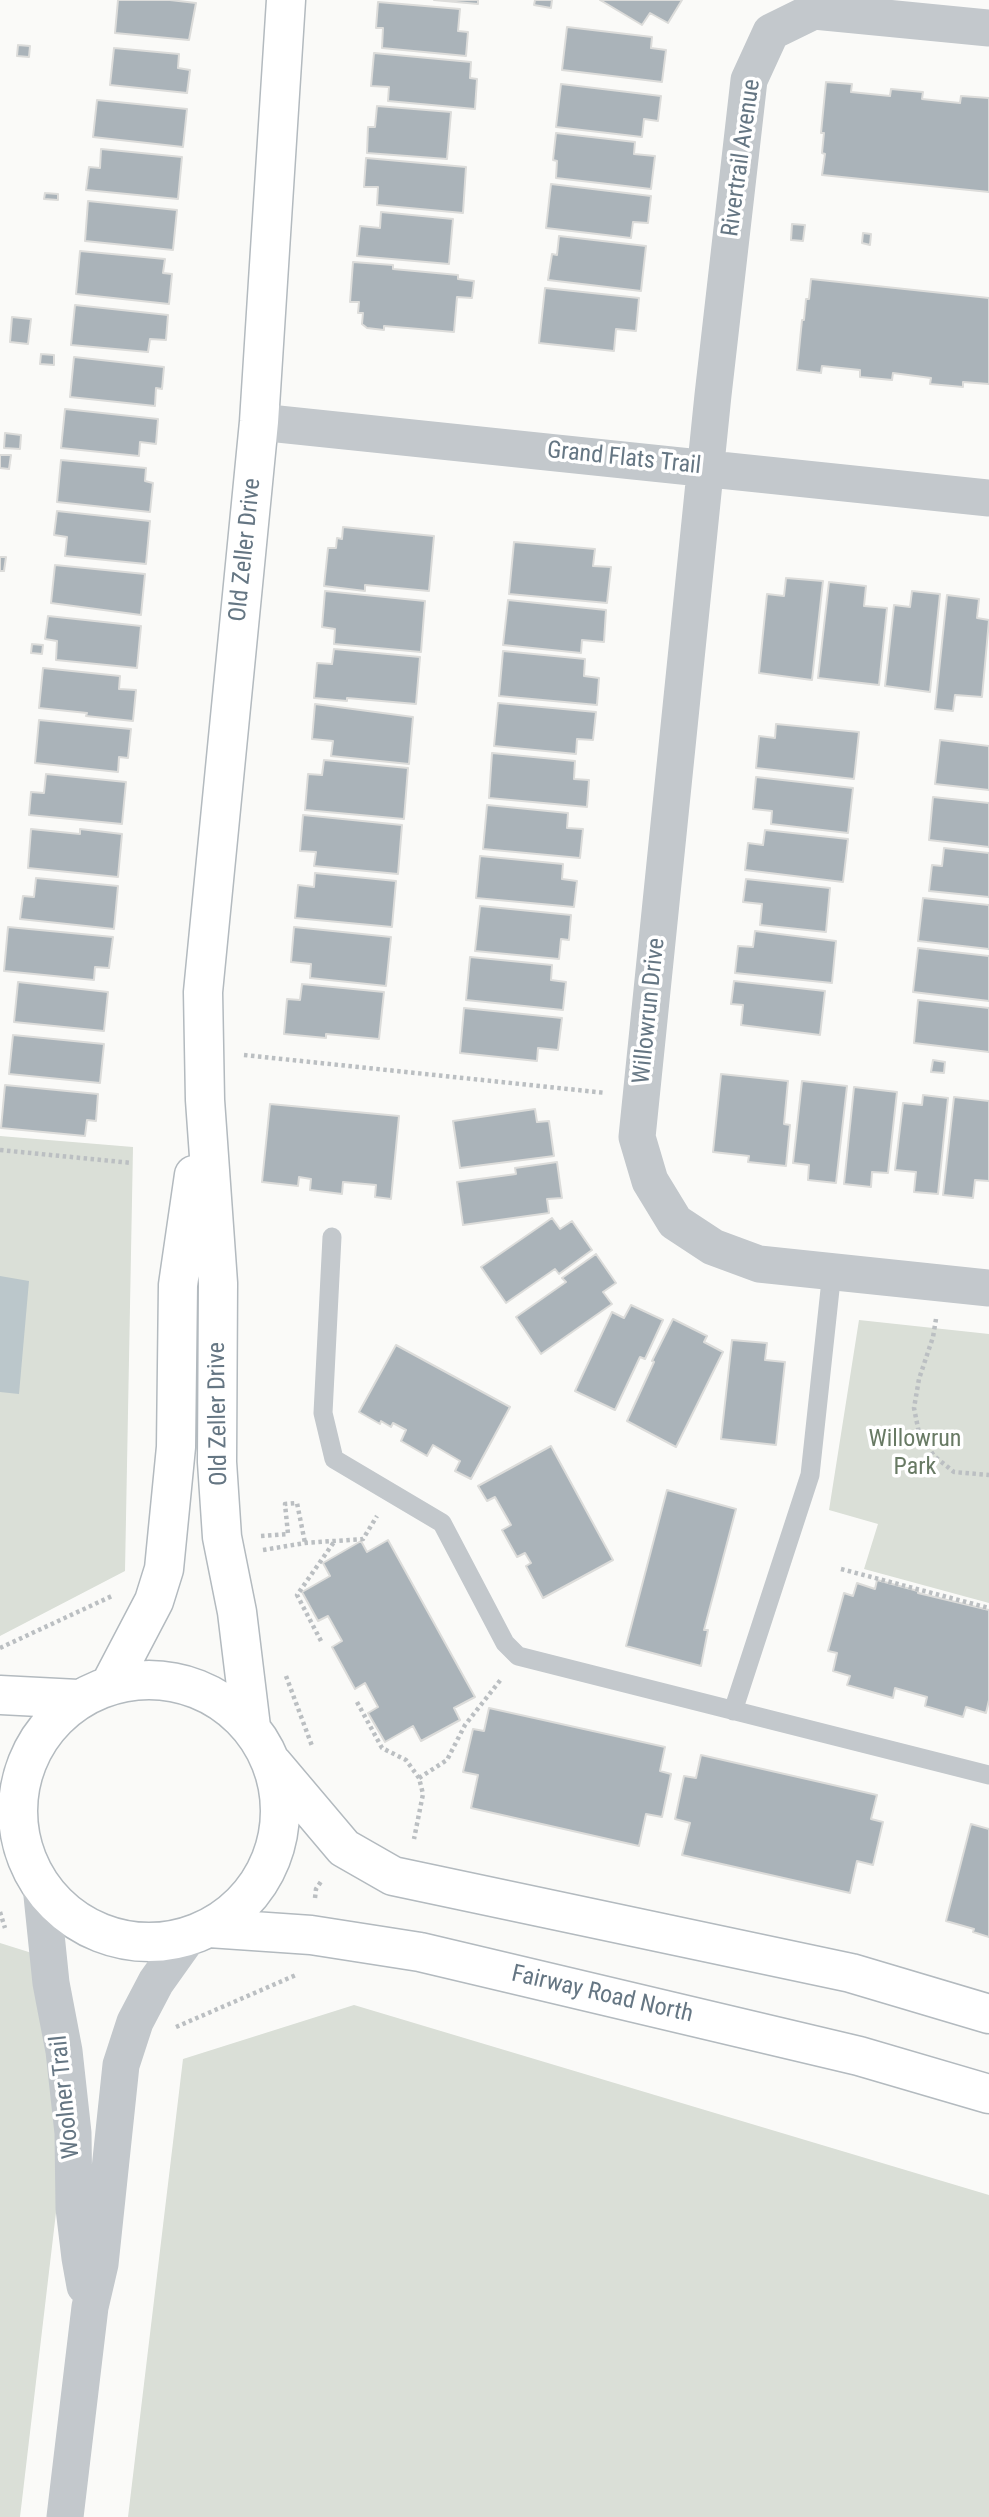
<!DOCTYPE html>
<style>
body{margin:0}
canvas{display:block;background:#fafaf8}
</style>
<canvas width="989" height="2517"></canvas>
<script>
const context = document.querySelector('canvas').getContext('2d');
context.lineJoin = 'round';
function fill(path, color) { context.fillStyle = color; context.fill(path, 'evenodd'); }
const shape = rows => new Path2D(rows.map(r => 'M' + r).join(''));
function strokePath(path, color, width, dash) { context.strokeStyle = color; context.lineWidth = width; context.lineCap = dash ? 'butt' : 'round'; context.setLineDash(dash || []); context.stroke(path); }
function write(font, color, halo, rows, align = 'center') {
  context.font = font + ' "Roboto Condensed",sans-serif'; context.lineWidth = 7; context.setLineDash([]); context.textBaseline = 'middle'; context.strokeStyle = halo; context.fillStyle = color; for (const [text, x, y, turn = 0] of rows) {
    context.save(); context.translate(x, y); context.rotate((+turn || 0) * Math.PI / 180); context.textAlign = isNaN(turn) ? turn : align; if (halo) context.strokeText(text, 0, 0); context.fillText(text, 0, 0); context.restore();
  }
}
const green = shape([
 [0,1136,133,1147,125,1571,0,1636],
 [859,1320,989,1334,989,1603,864,1569,878,1524,829,1510],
 [0,1943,35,1954,77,2035,20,2517,0,2517],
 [354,2005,989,2195,989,2517,128,2517,183,2059]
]);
const water = shape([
 [0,1276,29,1281,19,1394,0,1392]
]);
const building = shape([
 [118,0,170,0,196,3,189,40,115,33,118,0],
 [434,0,478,0,478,4,434,0],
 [535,0,552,0,551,8,534,5,535,0],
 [600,0,682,0,668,23,650,13,642,25,600,0],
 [378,2,460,9,458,31,468,32,466,56,382,48,383,28,376,28,378,2],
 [567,27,652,37,651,48,666,50,662,82,562,70,567,27],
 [18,45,30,46,29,57,17,56,18,45],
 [114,48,179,54,178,68,190,70,187,93,110,85,114,48],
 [374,53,471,62,470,78,477,79,475,109,388,101,389,87,371,86,374,53],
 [826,82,852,84,851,92,890,96,891,89,923,92,922,99,960,103,961,96,989,98,989,192,822,175,825,154,822,153,824,133,821,133,826,82],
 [561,84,661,96,658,121,644,119,642,137,556,127,561,84],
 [97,100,187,109,183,147,93,137,97,100],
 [377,106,451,112,447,159,367,153,368,127,375,127,377,106],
 [556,133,635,142,634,154,655,156,651,189,556,178,557,161,553,160,556,133],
 [101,149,182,157,178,199,86,190,89,167,100,168,101,149],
 [366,158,466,167,463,213,377,205,378,187,364,187,366,158],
 [551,184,651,196,648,223,633,222,631,238,546,228,551,184],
 [45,193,58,194,58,200,44,199,45,193],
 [88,201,177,210,173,250,85,241,88,201],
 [381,212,453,219,449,264,357,256,360,226,380,228,381,212],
 [792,224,805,225,803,241,791,240,792,224],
 [863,233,871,234,870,245,862,243,863,233],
 [559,236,646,246,641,291,548,280,552,254,557,255,559,236],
 [80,251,165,259,163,273,172,274,169,304,76,294,80,251],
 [353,262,393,265,393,269,458,275,458,279,474,281,472,298,457,297,454,332,384,326,384,330,367,328,362,324,363,313,358,313,359,302,350,302,353,262],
 [811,279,989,298,989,384,963,382,963,387,930,384,931,378,893,373,892,380,860,377,860,370,822,366,821,373,797,370,802,320,804,320,806,299,809,299,811,279],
 [545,288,639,298,636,331,616,329,614,351,539,343,545,288],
 [75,305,168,315,166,340,150,339,148,352,71,345,75,305],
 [12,317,31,319,28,344,10,342,12,317],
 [41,354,54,355,54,365,40,364,41,354],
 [74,357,164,367,162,389,156,388,155,406,70,397,74,357],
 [65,409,158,419,156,444,140,442,139,456,61,448,65,409],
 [5,433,21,435,20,449,4,448,5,433],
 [0,455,11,455,9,469,0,468,0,455],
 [61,460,146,468,145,481,153,483,150,512,57,502,61,460],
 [57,511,150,521,146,564,65,556,67,537,54,535,57,511],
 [343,527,434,536,429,591,365,585,365,591,324,586,328,548,336,548,337,538,342,539,343,527],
 [514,542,595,549,593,566,611,567,607,603,509,594,514,542],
 [0,557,6,557,4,571,0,571,0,557],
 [55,565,145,574,141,615,51,603,55,565],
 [786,578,823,581,812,680,759,673,767,594,784,596,786,578],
 [829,582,866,586,864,606,887,608,879,685,818,678,829,582],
 [325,591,425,601,421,652,334,644,335,629,322,627,325,591],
 [912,591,940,594,930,692,885,686,894,605,910,607,912,591],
 [947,595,979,599,977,618,989,620,982,697,955,695,953,711,935,709,947,595],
 [508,600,606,610,604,642,582,640,581,653,503,645,508,600],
 [48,616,141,626,137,668,56,660,57,641,45,639,48,616],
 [32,644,43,645,42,654,31,653,32,644],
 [334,649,420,657,416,704,347,698,347,701,314,698,317,663,332,664,334,649],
 [503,651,585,659,584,676,599,678,597,705,499,696,503,651],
 [43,668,120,676,119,689,136,690,133,721,86,716,87,713,39,708,43,668],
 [498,703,596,712,593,740,577,739,576,754,494,746,498,703],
 [315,704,413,717,409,764,331,756,333,741,312,739,315,704],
 [39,720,131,729,128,758,119,757,118,772,35,763,39,720],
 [776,724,859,732,854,779,756,768,759,736,775,738,776,724],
 [940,740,989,746,989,790,935,784,940,740],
 [492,753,575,761,574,779,589,780,587,807,489,798,492,753],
 [324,760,408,768,404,819,305,810,308,774,322,775,324,760],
 [46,774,126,782,122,824,29,815,31,792,44,793,46,774],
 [756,777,853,788,848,833,771,824,772,811,753,809,756,777],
 [933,797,989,803,989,847,929,840,933,797],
 [487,805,568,813,567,828,583,829,580,858,483,849,487,805],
 [303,815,402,825,398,874,314,866,316,852,300,851,303,815],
 [31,829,80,834,80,829,122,834,118,877,28,868,31,829],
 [765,830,848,839,843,882,745,870,748,843,763,845,765,830],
 [944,848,989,853,989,897,929,891,932,865,942,866,944,848],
 [480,856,563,864,562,879,577,881,574,907,476,898,480,856],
 [315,873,396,881,392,927,295,918,298,885,314,887,315,873],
 [36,878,118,886,114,929,20,919,23,896,34,897,36,878],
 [746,879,830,888,826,932,760,925,762,904,743,902,746,879],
 [923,898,989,905,989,949,918,941,923,898],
 [480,906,571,915,569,940,561,939,559,959,475,951,480,906],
 [8,927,113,937,109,968,95,967,94,980,4,971,8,927],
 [294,927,391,937,386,986,310,978,311,964,291,962,294,927],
 [755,931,836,941,832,983,735,973,738,946,753,947,755,931],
 [918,948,989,956,989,1001,913,992,918,948],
 [470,957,552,965,551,980,566,982,563,1010,466,1000,470,957],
 [734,981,825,991,820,1035,741,1025,743,1005,731,1004,734,981],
 [18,982,108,992,104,1031,14,1022,18,982],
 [302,984,384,992,379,1039,326,1034,326,1038,284,1034,287,999,300,1000,302,984],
 [918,1000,989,1008,989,1052,914,1043,918,1000],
 [464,1008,562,1018,558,1050,538,1048,537,1061,460,1053,464,1008],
 [13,1035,104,1044,100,1083,9,1074,13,1035],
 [933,1060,945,1062,944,1073,931,1072,933,1060],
 [721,1074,788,1081,784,1124,790,1125,786,1166,748,1162,749,1156,713,1152,721,1074],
 [802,1081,847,1086,836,1183,808,1180,809,1165,793,1163,802,1081],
 [5,1085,98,1094,96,1121,87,1120,85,1136,1,1128,5,1085],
 [854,1087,897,1092,888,1173,872,1172,871,1187,844,1184,854,1087],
 [923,1095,948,1098,938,1194,914,1192,916,1172,895,1170,903,1103,922,1105,923,1095],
 [954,1097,989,1101,989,1181,975,1180,973,1198,943,1195,954,1097],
 [270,1104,399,1116,391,1199,375,1197,376,1185,343,1182,342,1194,310,1190,311,1179,299,1177,298,1186,262,1182,270,1104],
 [535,1109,537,1122,549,1121,554,1156,460,1168,453,1121,535,1109],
 [557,1162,562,1198,547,1199,549,1213,463,1225,457,1182,516,1174,515,1168,557,1162],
 [552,1218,560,1229,572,1221,592,1250,559,1274,555,1269,506,1303,481,1267,552,1218],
 [596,1254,616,1283,603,1292,612,1304,541,1354,516,1317,566,1282,562,1278,596,1254],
 [631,1305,663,1320,645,1359,640,1357,615,1410,575,1391,612,1312,624,1318,631,1305],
 [673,1319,707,1336,704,1342,723,1352,676,1447,627,1421,654,1362,652,1361,673,1319],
 [732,1340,767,1343,765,1360,785,1362,776,1445,721,1439,732,1340],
 [396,1345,510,1407,471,1479,455,1471,460,1461,433,1445,427,1456,401,1441,406,1430,393,1423,391,1427,381,1421,380,1424,359,1412,396,1345],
 [551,1446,613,1560,543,1598,526,1566,531,1563,525,1553,517,1557,502,1530,511,1525,495,1497,487,1501,478,1486,551,1446],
 [667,1490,736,1509,704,1630,708,1630,701,1666,626,1646,667,1490],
 [388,1540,475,1697,454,1708,460,1720,421,1741,413,1726,385,1742,368,1713,378,1707,365,1683,355,1689,332,1647,342,1641,328,1616,318,1621,302,1592,330,1576,323,1563,361,1541,367,1552,388,1540],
 [877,1580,918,1591,918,1593,989,1610,989,1700,986,1713,966,1707,963,1717,925,1706,927,1697,895,1688,893,1698,847,1685,850,1676,833,1671,837,1653,828,1651,844,1593,853,1596,857,1583,875,1589,877,1580],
 [489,1708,665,1747,660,1771,671,1774,662,1817,646,1814,639,1846,471,1808,478,1775,463,1772,473,1729,484,1731,489,1708],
 [701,1755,877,1795,871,1819,883,1822,873,1865,857,1861,850,1893,682,1855,690,1823,675,1819,684,1776,696,1778,701,1755],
 [971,1824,989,1829,989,1937,973,1932,974,1929,946,1921,971,1824]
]);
const path = shape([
 [244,1055,606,1093],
 [0,1150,132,1163],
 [936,1319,933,1337,919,1379,914,1408,919,1433,934,1456,954,1472,989,1475],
 [261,1536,288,1534,285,1504,297,1503,305,1543],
 [263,1550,305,1543,363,1539,377,1516],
 [841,1569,989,1608],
 [321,1641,297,1595,334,1542],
 [0,1648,112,1596],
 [286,1676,312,1746],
 [357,1702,382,1748,406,1760,419,1778,423,1794,414,1839],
 [419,1778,447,1760,465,1725,502,1678],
 [315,1898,316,1889,322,1880],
 [0,1912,5,1928],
 [176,2027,296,1975]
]);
const lane = shape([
 [332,1237,323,1413,334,1459,442,1523,505,1643,518,1656,989,1775],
 [733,1711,810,1475,832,1271]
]);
const street = shape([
 [989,28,814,11,771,32,749,80,713,395,637,1137,650,1181,675,1222,713,1247,759,1264,989,1288],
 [259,422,989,498],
 [41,1886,51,1983,64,2051,73,2133,74,2208,80,2258,85,2286],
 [65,2517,90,2307,100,2264,121,2065,135,2022,156,1982,188,1937]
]);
const secondary = shape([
 '18 1811a131 131 0 1 1 262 0a131 131 0 1 1-262 0Z',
 [110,1685,154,1601,164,1569,176,1447,178,1285,194,1175],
 [0,1695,78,1699],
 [251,1727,237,1612,222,1537,217,1462,218,1283,205,1100,203,992,259,422,286,0],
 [273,1764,344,1848,393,1876,851,1973,989,2014],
 [209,1928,311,1935,420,1952,859,2056,989,2094]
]);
const streetNames = [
 ["Rivertrail Avenue",742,158,-82],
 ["Grand Flats Trail",624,459,6],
 ["Old Zeller Drive",246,550,-84],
 ["Willowrun Drive",650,1011,-84],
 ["Old Zeller Drive",219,1414,-91],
 ["Fairway Road North",602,1995,13],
 ["Woolner Trail",66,2097,-96]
];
const parkNames = [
 ["Willowrun",915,1440],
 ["Park",915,1468]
];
fill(green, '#dadfd7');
fill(water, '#bbc7cb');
fill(building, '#aab3b9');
strokePath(building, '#dcdcda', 2);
strokePath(secondary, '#b3babf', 41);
strokePath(path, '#bbbfc2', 4.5, [3.5, 3.5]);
strokePath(lane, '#c3c8cc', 19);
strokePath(street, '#c3c8cc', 37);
strokePath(secondary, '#fff', 38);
write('24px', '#657683', '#fff', streetNames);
write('24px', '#687a64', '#fff', parkNames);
</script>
